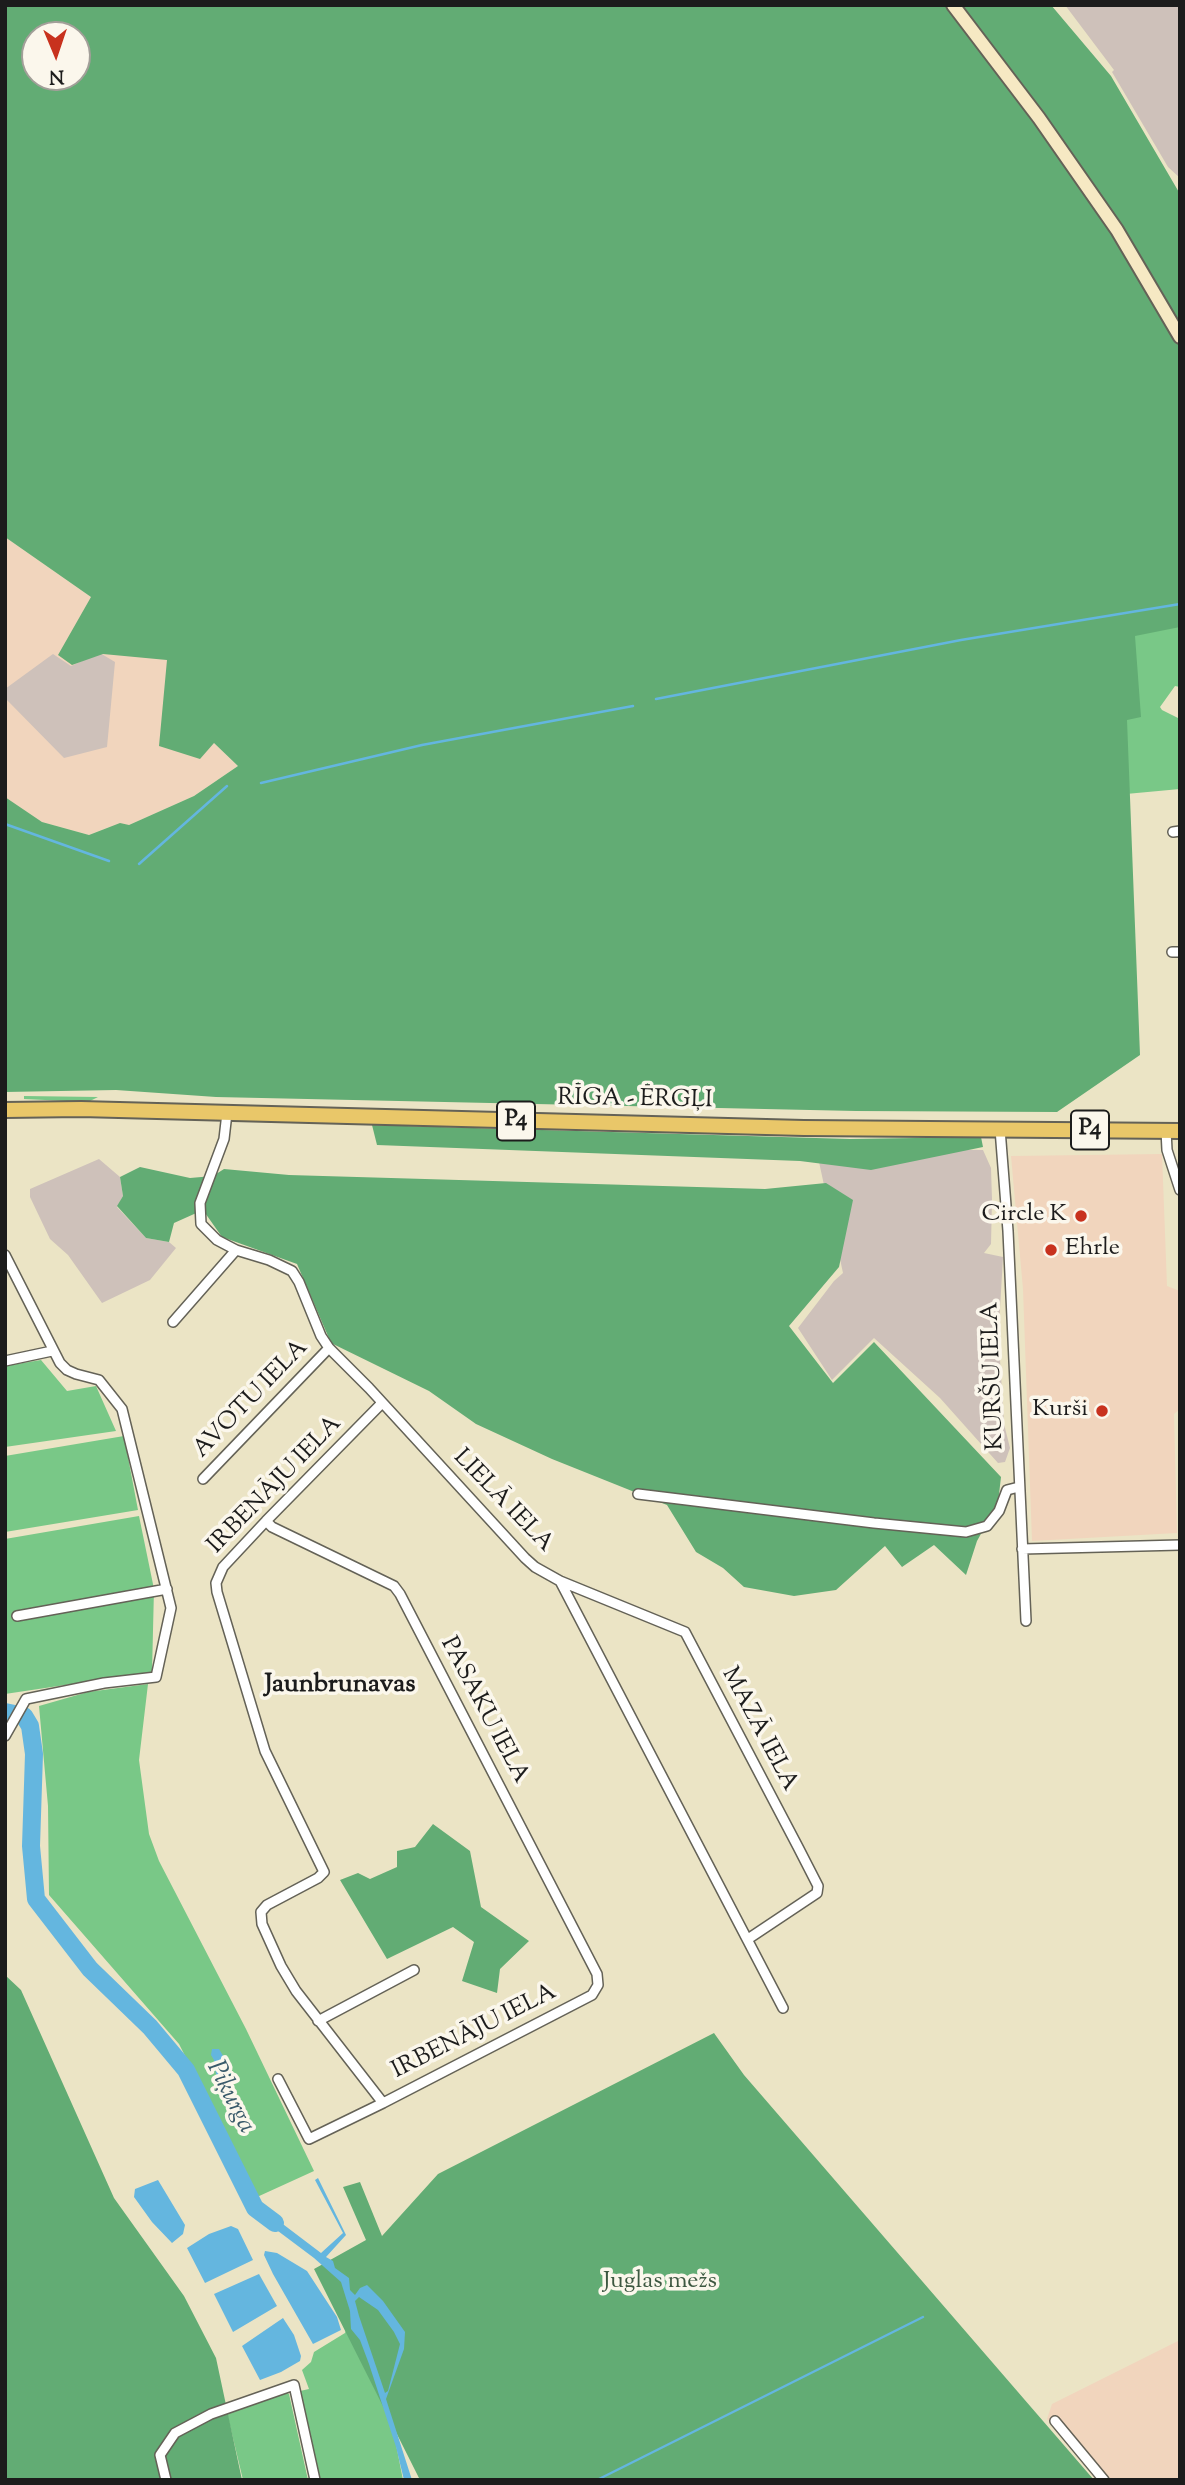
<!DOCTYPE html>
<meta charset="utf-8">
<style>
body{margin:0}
#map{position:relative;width:1185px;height:2485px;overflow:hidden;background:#ebe4c5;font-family:"Sorts Mill Goudy",serif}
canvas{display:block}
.frame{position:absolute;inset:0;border:7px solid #1c1c1c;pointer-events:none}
.north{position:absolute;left:21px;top:21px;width:70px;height:70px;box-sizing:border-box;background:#fbf7ec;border:2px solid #a29f99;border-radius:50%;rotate:178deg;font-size:19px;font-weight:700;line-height:28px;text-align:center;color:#1c1c1c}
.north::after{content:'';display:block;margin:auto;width:24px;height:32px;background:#c8321e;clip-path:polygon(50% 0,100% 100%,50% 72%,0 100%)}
</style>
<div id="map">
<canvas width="1185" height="2485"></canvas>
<div class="frame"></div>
<div class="north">N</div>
</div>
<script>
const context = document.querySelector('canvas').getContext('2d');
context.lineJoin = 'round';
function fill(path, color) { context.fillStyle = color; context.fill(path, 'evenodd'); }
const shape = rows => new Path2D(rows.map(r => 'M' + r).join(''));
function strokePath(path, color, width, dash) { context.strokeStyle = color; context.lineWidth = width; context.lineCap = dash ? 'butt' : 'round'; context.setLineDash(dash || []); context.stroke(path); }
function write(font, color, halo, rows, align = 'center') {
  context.font = font + ' "Sorts Mill Goudy",serif'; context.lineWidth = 7; context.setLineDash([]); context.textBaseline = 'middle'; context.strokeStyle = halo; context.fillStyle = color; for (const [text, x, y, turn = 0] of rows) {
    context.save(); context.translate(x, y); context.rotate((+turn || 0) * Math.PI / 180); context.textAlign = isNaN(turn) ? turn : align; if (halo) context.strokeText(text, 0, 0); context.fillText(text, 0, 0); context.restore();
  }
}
const built = shape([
 [5,537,91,597,168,660,214,743,238,766,194,796,129,825,109,827,89,835,42,822,8,800,5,797],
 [1162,1154,1167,1286,1180,1291,1180,1409,1174,1414,1177,1533,1032,1541,1023,1289,1011,1156],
 [1180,2340,1180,2480,1099,2480,1047,2419,1052,2404]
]);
const industrial = shape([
 [1065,5,1180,5,1180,178,1168,167,1112,72,1114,70],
 [100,653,115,662,107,747,64,758,5,698,5,689,53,654,71,666],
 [816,1148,983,1150,991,1168,992,1200,991,1244,984,1253,1003,1257,998,1343,992,1350,993,1356,1000,1360,1004,1424,1010,1448,1005,1462,998,1463,940,1398,874,1338,832,1380,798,1328,834,1281,843,1273],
 [99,1159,120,1177,123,1196,117,1207,146,1238,169,1242,176,1248,150,1280,102,1303,68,1255,50,1239,30,1197,30,1189]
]);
const green = shape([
 [1180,623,1180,687,1175,686,1160,707,1162,710,1180,719,1180,789,1126,794,1117,638],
 [24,1097,24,1096,98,1097,88,1102,24,1099],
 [41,1360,67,1391,96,1386,116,1431,5,1447,5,1366],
 [124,1436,138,1510,5,1532,5,1456],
 [139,1516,154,1589,152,1672,5,1694,5,1539],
 [148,1684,139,1760,149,1834,159,1861,246,2029,314,2171,257,2197,179,2044,49,1895,48,1806,39,1706,88,1692],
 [352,2314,385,2388,403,2480,320,2480,300,2391,309,2389,302,2370,311,2362,314,2352,345,2333],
 [285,2392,289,2394,308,2480,243,2480,227,2413]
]);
const forest = shape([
 [5,5,1051,5,1111,76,1180,194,1180,627,1135,636,1141,717,1127,720,1140,1055,1057,1112,856,1111,216,1097,116,1090,5,1092,5,797,42,822,89,835,120,823,129,825,194,796,238,766,214,743,200,759,159,746,167,660,103,654,72,665,58,655,91,597,5,537],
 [35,35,77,35,77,77,35,77],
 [372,1125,850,1139,981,1137,983,1147,871,1170,800,1161,377,1145],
 [140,1167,190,1178,213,1176,224,1169,289,1175,765,1189,826,1183,853,1200,839,1267,789,1326,833,1383,874,1342,1001,1477,998,1503,977,1541,966,1575,934,1545,902,1567,885,1546,836,1590,794,1596,744,1587,723,1568,696,1552,667,1505,552,1459,476,1424,429,1391,331,1343,297,1264,222,1237,203,1210,174,1223,169,1242,146,1238,117,1206,123,1196,120,1177],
 [433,1824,470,1851,481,1907,529,1941,500,1969,497,1993,462,1981,474,1942,453,1927,387,1959,340,1880,358,1873,370,1879,397,1867,397,1851,415,1847],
 [5,1975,21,1990,114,2198,184,2296,216,2358,242,2480,5,2480],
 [714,2033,744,2075,1094,2480,420,2480,314,2269,366,2240,343,2187,360,2182,382,2236,438,2174]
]);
const water = shape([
 [212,2049,219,2049,232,2071,229,2076,230,2088,226,2091,216,2074,214,2060,211,2055],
 [318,2178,346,2235,326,2257,333,2261,335,2268,349,2278,350,2290,355,2295,360,2288,367,2285,383,2301,405,2332,404,2349,386,2399,412,2480,404,2480,396,2447,369,2364,360,2340,351,2329,350,2311,341,2282,314,2258,250,2210,259,2206,321,2253,343,2233,315,2180],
 [359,2297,378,2310,394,2332,400,2344,388,2391,385,2393,359,2316,355,2301],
 [158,2180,185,2225,183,2234,172,2243,152,2222,134,2197,135,2189],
 [231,2226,238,2229,253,2260,205,2283,187,2248,209,2234],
 [265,2251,277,2253,307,2271,337,2317,341,2330,313,2344,273,2274,264,2255],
 [259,2274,277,2306,233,2332,214,2294],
 [283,2318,294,2335,301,2356,300,2361,281,2372,260,2380,242,2346]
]);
const stream = shape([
 [656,699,961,640,1180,604],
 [261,783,422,745,633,706],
 [5,824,109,861],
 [139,864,227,786],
 [597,2480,923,2317]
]);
const river = shape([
 [5,1712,24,1716,30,1726,34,1754,31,1846,36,1899,90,1969,150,2027,186,2070,255,2208,275,2223]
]);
const minor = shape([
 [1173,832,1180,831],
 [1172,952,1180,952],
 [227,1113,224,1139,200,1203,201,1224,217,1240,236,1250,269,1260,292,1271,299,1282,321,1336,329,1348,369,1388,525,1558,535,1567,560,1581,783,2008],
 [1000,1129,1008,1231,1026,1621],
 [1166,1130,1167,1150,1180,1190],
 [5,1255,60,1363,67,1370,76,1374,99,1380,122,1409,171,1608,156,1677,104,1683,26,1699,5,1736],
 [173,1322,236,1250],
 [5,1361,52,1351],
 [203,1479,329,1348],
 [638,1494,874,1523,966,1532,987,1526,999,1511,1007,1490,1019,1487],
 [266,1521,272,1527,394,1586,400,1594,597,1974,598,1985,592,1995,383,2103,296,1991,281,1966,262,1924,261,1912,267,1905,318,1878,324,1872,265,1751,217,1592,216,1583,223,1567,266,1521,382,1403],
 [1022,1549,1180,1545],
 [560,1581,685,1632,798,1847,818,1886,817,1893,748,1939],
 [17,1616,167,1589],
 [318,2021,414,1970],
 [278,2079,309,2139,383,2103],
 [1055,2421,1104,2480],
 [166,2480,160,2455,175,2433,211,2414,294,2385,315,2480]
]);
const secondary = shape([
 [953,5,1039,118,1117,230,1180,337]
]);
const primary = shape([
 [5,1110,81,1109,804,1128,1180,1131]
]);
const markers = [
 [1081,1216,7,"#c8321e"],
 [1051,1250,7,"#c8321e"],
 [1102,1411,7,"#c8321e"]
];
const shields = [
 [516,1121,38],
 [1090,1130,38]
];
const shieldNames = [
 ["P4",516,1121],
 ["P4",1090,1130]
];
const streetNames = [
 ["RĪGA - ĒRGĻI",635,1101,1],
 ["KURŠU IELA",995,1376,-92],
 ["AVOTU IELA",252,1400,-46],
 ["IRBENĀJU IELA",276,1486,-46],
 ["LIELĀ IELA",502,1502,46],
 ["PASAKU IELA",483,1711,62],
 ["MAZĀ IELA",758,1730,62],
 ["IRBENĀJU IELA",475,2033,-27]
];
const poiNames = [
 ["Circle K",1067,1216],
 ["Ehrle",1065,1250,"left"],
 ["Kurši",1088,1411]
];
const parkNames = [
 ["Juglas mežs",660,2283]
];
const neighbourhoodNames = [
 ["Jaunbrunavas",340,1687]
];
const waterNames = [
 ["Piķurga",229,2098,63]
];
fill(built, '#f1d5bd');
fill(industrial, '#cec1ba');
fill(green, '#79c887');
fill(forest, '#62ac74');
fill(water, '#64b6df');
strokePath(stream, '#64b6df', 2.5);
strokePath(river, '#64b6df', 18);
strokePath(minor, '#646257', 12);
strokePath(secondary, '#646257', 16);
strokePath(primary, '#646257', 18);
strokePath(minor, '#fff', 9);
strokePath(secondary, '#f6e9c3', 12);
strokePath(primary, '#e9c769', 14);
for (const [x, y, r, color] of markers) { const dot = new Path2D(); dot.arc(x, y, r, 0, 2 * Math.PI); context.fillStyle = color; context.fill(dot); strokePath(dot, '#fbf7ec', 2.5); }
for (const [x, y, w] of shields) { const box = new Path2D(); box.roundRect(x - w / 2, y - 19.5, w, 39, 5); context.fillStyle = '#fbf7ec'; context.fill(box); strokePath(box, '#1c1c1c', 2); }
write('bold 23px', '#1c1c1c', null, shieldNames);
write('24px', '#1c1c1c', '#fbf7ec', streetNames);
write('24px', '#1c1c1c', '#fbf7ec', poiNames, 'right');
write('24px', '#3d5841', '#fbf7ec', parkNames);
write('bold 26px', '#1c1c1c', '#fbf7ec', neighbourhoodNames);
write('italic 26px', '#395a6a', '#fbf7ec', waterNames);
</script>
